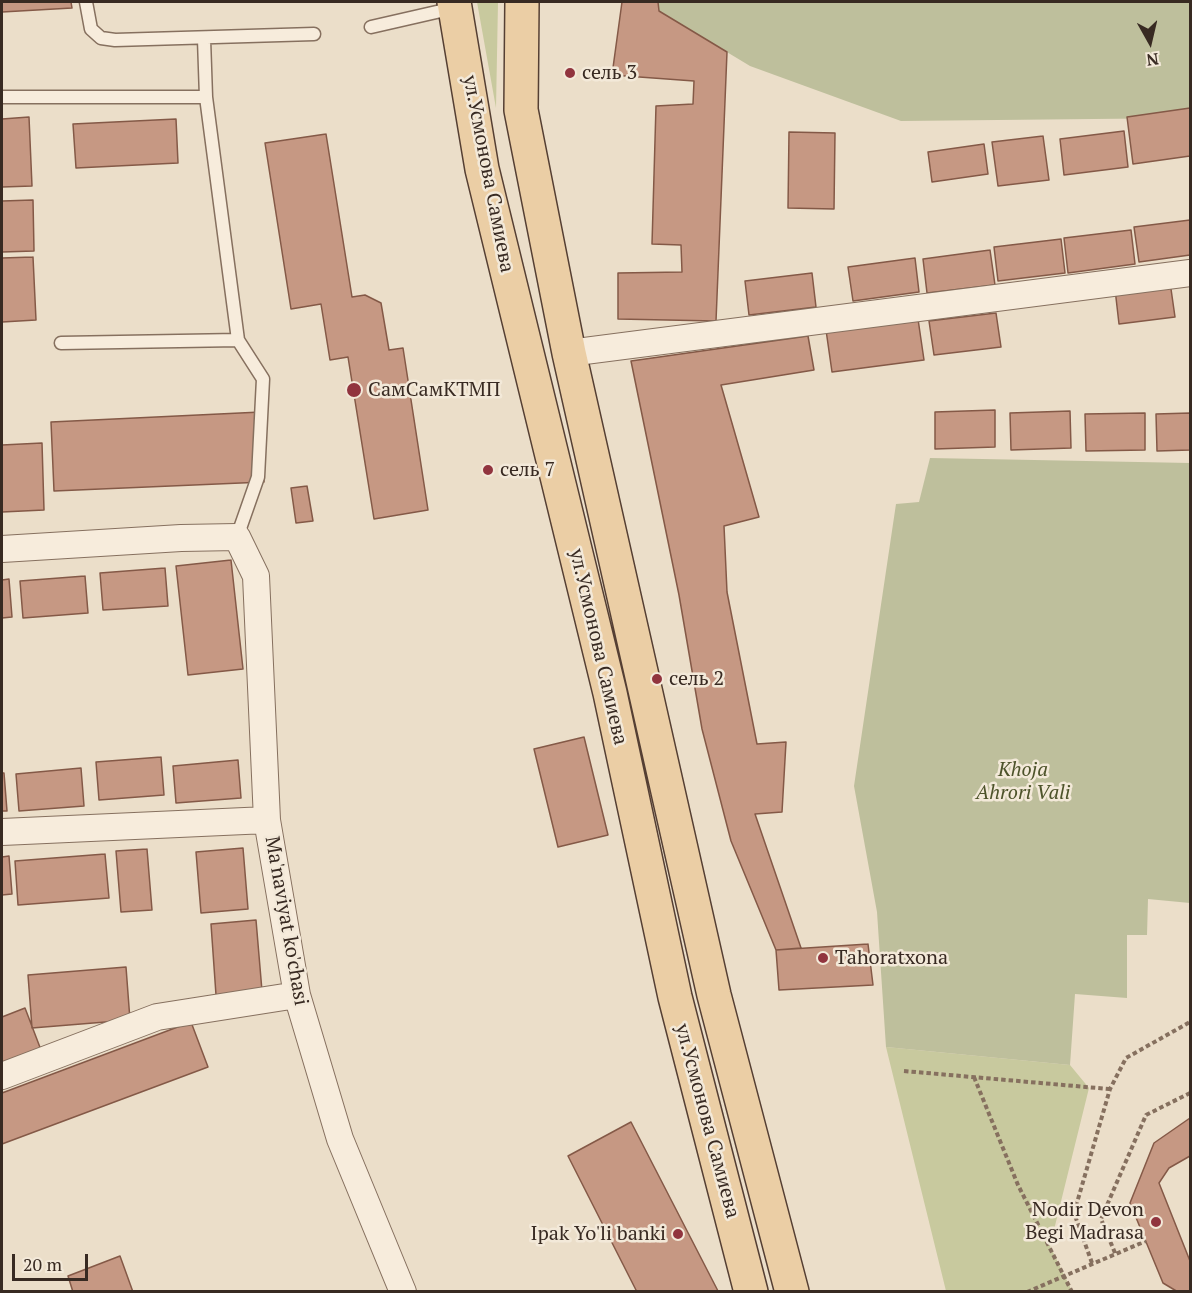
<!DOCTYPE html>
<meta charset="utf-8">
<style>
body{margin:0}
#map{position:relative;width:1192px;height:1293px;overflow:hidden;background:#ebdec9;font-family:"PT Serif",serif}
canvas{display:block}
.frame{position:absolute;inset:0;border:3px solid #382a22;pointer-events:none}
.north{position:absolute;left:1120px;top:12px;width:60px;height:60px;-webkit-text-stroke:4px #f3e9d9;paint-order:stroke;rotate:172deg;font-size:16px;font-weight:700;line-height:24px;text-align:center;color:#382a22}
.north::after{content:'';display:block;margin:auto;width:21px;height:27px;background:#382a22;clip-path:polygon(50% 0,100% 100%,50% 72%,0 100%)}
.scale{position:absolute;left:12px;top:1254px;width:76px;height:27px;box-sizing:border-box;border:3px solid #382a22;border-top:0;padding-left:8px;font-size:18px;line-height:21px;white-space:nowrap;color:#382a22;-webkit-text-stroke:4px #f3e9d9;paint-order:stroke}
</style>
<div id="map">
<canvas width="1192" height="1293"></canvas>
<div class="frame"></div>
<div class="north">N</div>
<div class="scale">20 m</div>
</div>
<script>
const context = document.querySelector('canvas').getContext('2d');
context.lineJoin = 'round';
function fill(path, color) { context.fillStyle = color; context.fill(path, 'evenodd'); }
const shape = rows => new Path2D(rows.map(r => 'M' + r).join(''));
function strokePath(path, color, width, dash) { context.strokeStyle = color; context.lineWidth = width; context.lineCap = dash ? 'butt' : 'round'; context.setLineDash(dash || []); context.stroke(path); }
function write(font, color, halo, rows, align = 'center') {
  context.font = font + ' "PT Serif",serif'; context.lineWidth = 5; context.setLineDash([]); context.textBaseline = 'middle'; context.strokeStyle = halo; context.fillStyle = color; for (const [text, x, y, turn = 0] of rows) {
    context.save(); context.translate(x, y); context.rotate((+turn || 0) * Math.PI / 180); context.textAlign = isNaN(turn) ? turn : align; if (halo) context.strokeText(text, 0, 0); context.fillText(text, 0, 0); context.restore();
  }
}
const green = shape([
 [477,2,498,2,496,108],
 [886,1047,1070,1065,1089,1088,1050,1246,1072,1291,946,1291]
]);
const cemetery = shape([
 [658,2,1190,2,1190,118,901,121,750,66,659,11],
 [930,458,1190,463,1190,903,1148,899,1147,935,1127,935,1127,998,1075,994,1070,1065,886,1047,877,912,854,786,896,504,919,502]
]);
const building = shape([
 [2,2,71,2,72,8,2,12,2,2],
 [622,2,658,2,659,11,727,52,716,321,618,319,618,273,682,272,681,245,652,244,656,106,693,104,694,81,612,75,622,2],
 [1190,108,1190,156,1133,164,1127,117,1190,108],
 [29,117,32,186,2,187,2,119,29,117],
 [176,119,178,163,76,168,73,124,176,119],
 [1124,131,1128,167,1064,175,1060,139,1124,131],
 [789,132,835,133,834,209,788,208,789,132],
 [326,134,352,297,365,295,381,303,389,350,403,348,428,510,374,519,348,357,330,360,321,304,291,309,265,143,326,134],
 [1043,136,1049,180,998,186,992,142,1043,136],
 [984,144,988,174,932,182,928,152,984,144],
 [33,200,34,251,2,252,2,201,33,200],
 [1190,220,1190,255,1139,262,1134,227,1190,220],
 [1131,230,1135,264,1068,273,1064,238,1131,230],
 [1061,239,1065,273,998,281,994,247,1061,239],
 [990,250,995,285,927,293,923,259,990,250],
 [33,257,36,320,2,322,2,258,33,257],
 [915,258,919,292,853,301,848,267,915,258],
 [812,273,816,307,749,315,745,281,812,273],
 [1170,282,1175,317,1119,324,1115,289,1170,282],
 [996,313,1001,347,934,355,929,321,996,313],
 [918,319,924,360,832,372,826,330,918,319],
 [808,336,814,370,721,385,759,517,724,526,727,592,757,744,786,742,782,812,755,814,801,948,776,950,731,841,702,729,679,595,631,361,808,336],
 [995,410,995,447,935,449,935,412,995,410],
 [1070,411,1071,448,1011,450,1010,413,1070,411],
 [261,412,264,482,54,491,51,422,261,412],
 [1145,413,1145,450,1086,451,1085,414,1145,413],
 [1190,413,1190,450,1157,451,1156,414,1190,413],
 [42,443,44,510,2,512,2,445,42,443],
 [307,486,313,521,296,523,291,488,307,486],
 [231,560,243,669,188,675,176,566,231,560],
 [165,568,168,606,103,610,100,573,165,568],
 [85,576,88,613,23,618,20,581,85,576],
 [9,579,12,617,2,618,2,580,9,579],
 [584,737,608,835,558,847,534,749,584,737],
 [161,757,164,795,99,800,96,762,161,757],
 [238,760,241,798,176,803,173,766,238,760],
 [81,768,84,806,19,811,16,774,81,768],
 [2,773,4,773,7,811,2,811,2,773],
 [243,848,248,909,201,913,196,852,243,848],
 [147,849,152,910,121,912,116,851,147,849],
 [105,854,109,898,18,905,15,861,105,854],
 [9,856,12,894,2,895,2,857,9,856],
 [256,920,262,991,216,995,211,924,256,920],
 [868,944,873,985,779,990,776,950,868,944],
 [126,967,130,1020,32,1028,28,975,126,967],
 [25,1008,41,1050,2,1065,2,1017,25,1008],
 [191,1022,208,1067,2,1144,2,1093,191,1022],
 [1190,1118,1190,1156,1169,1168,1159,1183,1190,1261,1190,1292,1178,1292,1163,1283,1130,1203,1154,1143,1190,1118],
 [631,1122,718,1291,717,1292,637,1292,568,1156,631,1122],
 [120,1256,133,1292,73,1292,68,1276,120,1256]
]);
const path = shape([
 [904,1071,1109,1089],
 [974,1077,1018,1185,1072,1292],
 [1115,1253,1101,1219,1146,1115,1190,1093],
 [1092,1263,1074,1213,1110,1089,1126,1058,1190,1022],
 [1027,1292,1146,1241]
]);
const service = shape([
 [86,2,91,29,101,38,115,40,314,34],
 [371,27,454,8],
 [204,39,206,97],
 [2,97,206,97,238,340,263,379,258,477,237,537],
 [61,343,238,340]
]);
const minor = shape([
 [569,353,1190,273],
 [2,549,181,538,237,537,256,576,267,820,297,995,340,1139,403,1292],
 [2,832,267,820],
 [2,1076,157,1017,297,995]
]);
const primary = shape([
 [454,2,482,169,610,693,675,997,751,1292],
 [522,2,521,110,569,353,714,995,792,1292]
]);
const markers = [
 [570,73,6,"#91343e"],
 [354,390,8,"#91343e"],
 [488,470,6,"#91343e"],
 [657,679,6,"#91343e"],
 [823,958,6,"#91343e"],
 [1156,1222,6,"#91343e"],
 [678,1234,6,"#91343e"]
];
const poiNames = [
 ["сель 3",582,73],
 ["СамСамКТМП",368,390],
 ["сель 7",500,470],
 ["сель 2",669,679],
 ["Tahoratxona",835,958],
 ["Nodir Devon",1144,1210,"right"],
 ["Begi Madrasa",1144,1233,"right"],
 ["Ipak Yo'li banki",666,1234,"right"]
];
const streetNames = [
 ["ул.Усмонова Самиева",488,174,79],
 ["ул.Усмонова Самиева",598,647,77],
 ["Ma'naviyat ko'chasi",286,921,80],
 ["ул.Усмонова Самиева",707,1121,75]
];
const parkNames = [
 ["Khoja",1023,770],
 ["Ahrori Vali",1023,793]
];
fill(green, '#c8c99e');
fill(cemetery, '#bebf9c');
fill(building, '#c69883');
strokePath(building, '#845947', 1.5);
strokePath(service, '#86705f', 15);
strokePath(minor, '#86705f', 28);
strokePath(primary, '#553f33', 36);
strokePath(path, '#86705f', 4, [4.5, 3]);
strokePath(service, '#f7ecdc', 12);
strokePath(minor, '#f7ecdc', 26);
strokePath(primary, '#ebcea5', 33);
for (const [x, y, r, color] of markers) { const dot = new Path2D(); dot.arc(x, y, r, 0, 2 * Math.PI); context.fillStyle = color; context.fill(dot); strokePath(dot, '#f3e9d9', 2); }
write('20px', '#382a22', '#f3e9d9', poiNames, 'left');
write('20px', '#382a22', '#f3e9d9', streetNames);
write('italic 20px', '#4d532a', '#f3e9d9', parkNames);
</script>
